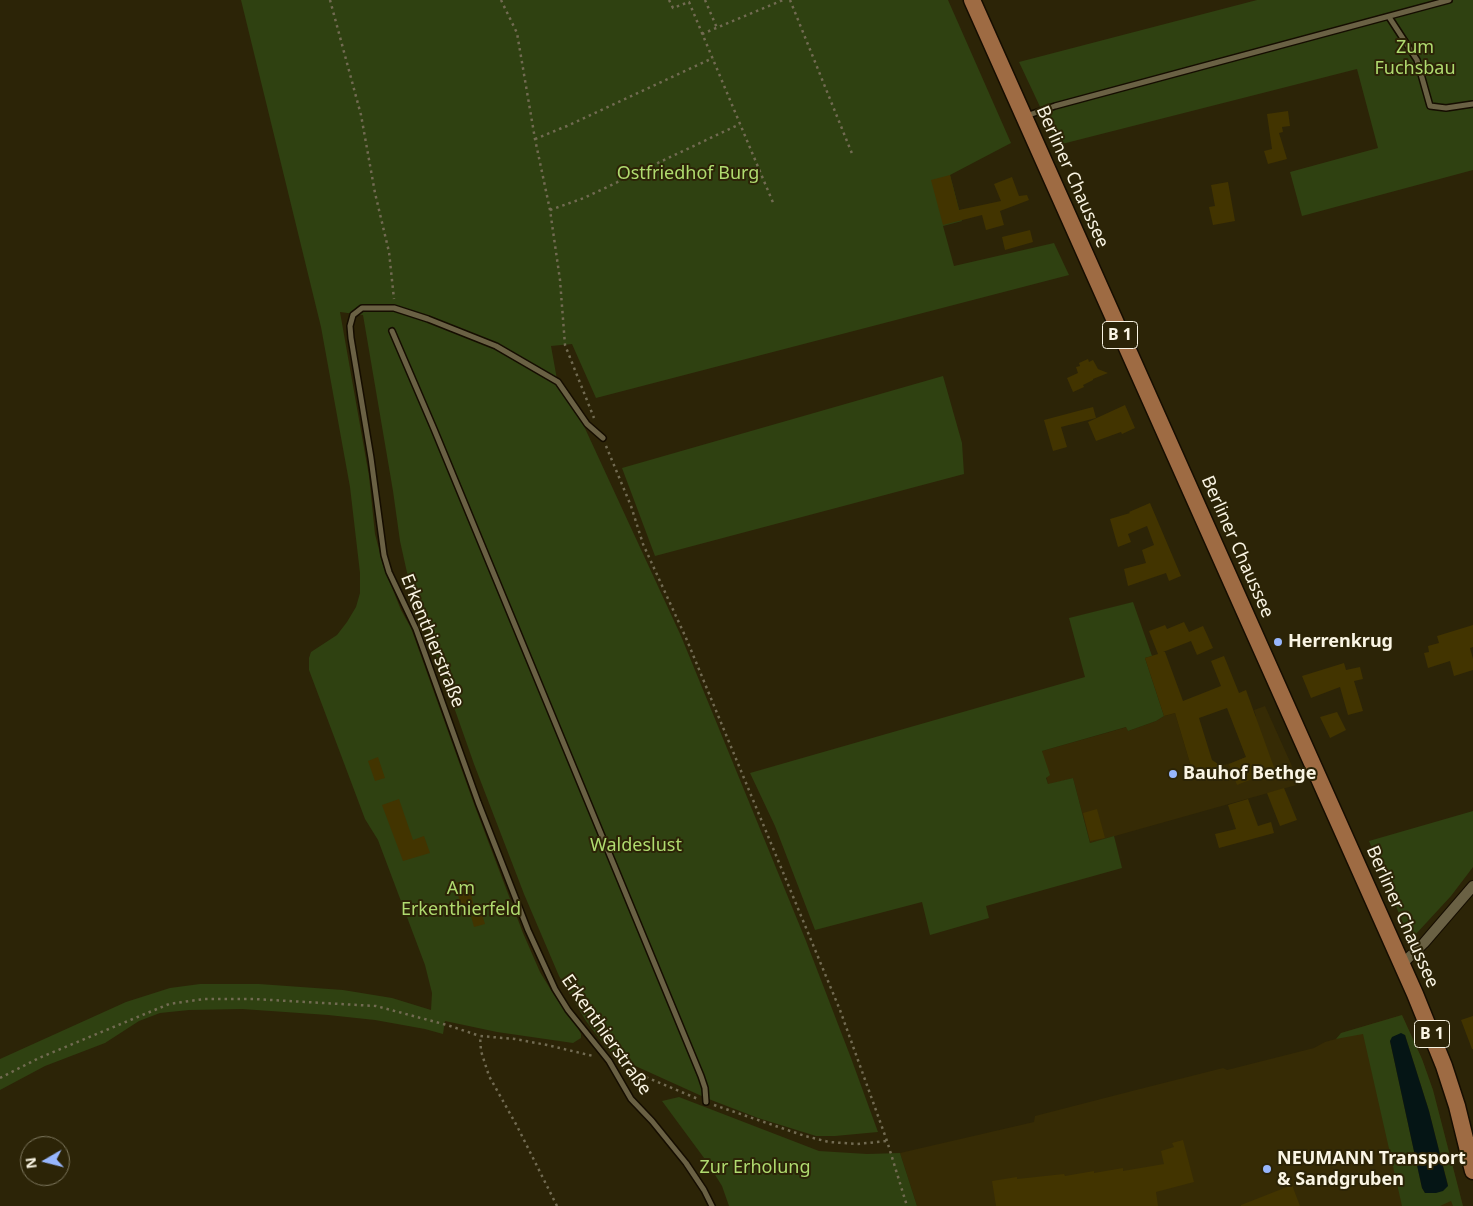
<!DOCTYPE html>
<meta charset="utf-8">
<style>
body{margin:0}
#map{position:relative;width:1473px;height:1206px;overflow:hidden;background:#2c2407;font-family:"Noto Sans",sans-serif}
canvas{display:block}
.north{position:absolute;left:20px;top:1136px;width:50px;height:50px;box-sizing:border-box;background:#2c2407;border:1px solid #7e785f;border-radius:50%;rotate:262deg;font-size:14px;font-weight:700;line-height:20px;text-align:center;color:#faf5e4}
.north::after{content:'';display:block;margin:auto;width:18px;height:22px;background:#97b6fd;clip-path:polygon(50% 0,100% 100%,50% 72%,0 100%)}
</style>
<div id="map">
<canvas width="1473" height="1206"></canvas>
<div class="north">N</div>
</div>
<script>
const context = document.querySelector('canvas').getContext('2d');
context.lineJoin = 'round';
function fill(path, color) { context.fillStyle = color; context.fill(path, 'evenodd'); }
const shape = rows => new Path2D(rows.map(r => 'M' + r).join(''));
function strokePath(path, color, width, dash) { context.strokeStyle = color; context.lineWidth = width; context.lineCap = dash ? 'butt' : 'round'; context.setLineDash(dash || []); context.stroke(path); }
function write(font, color, halo, rows, align = 'center') {
  context.font = font + ' "Noto Sans",sans-serif'; context.lineWidth = 4; context.setLineDash([]); context.textBaseline = 'middle'; context.strokeStyle = halo; context.fillStyle = color; for (const [text, x, y, turn = 0] of rows) {
    context.save(); context.translate(x, y); context.rotate((+turn || 0) * Math.PI / 180); context.textAlign = isNaN(turn) ? turn : align; if (halo) context.strokeText(text, 0, 0); context.fillText(text, 0, 0); context.restore();
  }
}
const built = shape([
 [1265,706,1300,784,1090,843,1073,778,1048,785,1042,751,1127,727,1128,731,1156,721,1164,716,1175,713,1193,773,1231,763,1246,757,1233,723,1256,716,1254,710],
 [1402,1015,1422,1059,1433,1090,1463,1206,917,1206,900,1153,1034,1122,1035,1116,1136,1090,1223,1068,1227,1070,1314,1048,1325,1042,1336,1039,1341,1033]
]);
const green = shape([
 [241,0,948,0,1011,143,950,175,962,221,943,226,954,266,1054,243,1069,275,596,398,572,344,551,346,558,385,583,424,681,636,806,941,851,1058,878,1132,835,1136,816,1136,758,1118,706,1098,620,1059,608,1050,586,1021,559,976,524,894,474,764,418,605,408,577,400,541,393,491,363,315,340,312,369,476,375,534,383,565,401,610,411,628,474,804,523,933,540,972,554,995,577,1026,581,1034,581,1038,573,1043,497,1032,445,1021,443,1034,425,1029,375,1020,328,1015,242,1009,189,1010,160,1013,139,1021,105,1043,45,1066,0,1090,0,1059,126,1002,170,988,200,984,259,984,343,990,392,998,431,1010,432,993,425,965,378,840,365,819,309,670,309,658,311,652,337,635,347,622,356,607,360,593,360,573,350,487,321,327],
 [1257,0,1473,0,1473,170,1302,216,1290,172,1378,148,1357,69,1058,145,1019,62],
 [943,376,962,443,964,474,655,556,622,468],
 [1133,602,1152,656,1145,658,1164,716,1156,721,1128,731,1126,727,1042,751,1050,775,1046,778,1048,784,1073,778,1090,843,1114,836,1122,868,986,906,989,918,930,935,922,902,815,930,775,826,750,773,1085,677,1069,618],
 [1473,811,1473,867,1451,896,1415,935,1407,933,1369,841],
 [1402,1015,1422,1059,1433,1090,1463,1206,1453,1206,1451,1201,1440,1206,1402,1206,1363,1034,1336,1039,1341,1033],
 [1405,1035,1429,1111,1448,1185,1425,1193,1422,1188,1390,1041],
 [679,1097,819,1151,867,1154,900,1153,917,1206,729,1206,722,1186,707,1162,662,1101]
]);
const water = shape([
 [1401,1033,1405,1035,1429,1111,1448,1186,1443,1191,1436,1193,1425,1193,1422,1188,1390,1041,1392,1037]
]);
const building = shape([
 [1288,111,1290,126,1282,127,1283,132,1279,133,1287,159,1268,164,1264,151,1272,149,1267,114],
 [950,175,959,210,1001,201,994,184,1012,177,1019,196,1027,195,1029,200,1000,211,1004,225,986,230,982,215,943,225,931,180],
 [1228,182,1235,221,1213,225,1209,207,1215,206,1211,185],
 [1030,230,1033,242,1005,250,1002,237],
 [1088,359,1089,362,1093,360,1098,369,1108,373,1093,379,1093,380,1083,385,1084,387,1073,392,1067,378,1078,373,1076,367,1080,366,1079,363],
 [1125,405,1135,428,1122,434,1121,432,1096,441,1088,422],
 [1093,407,1096,418,1061,427,1067,447,1053,451,1044,420],
 [1150,503,1181,576,1169,581,1166,573,1128,586,1124,569,1146,563,1142,550,1154,545,1147,526,1128,534,1131,542,1118,547,1110,519,1130,513,1129,512],
 [1184,622,1189,632,1203,626,1213,648,1197,655,1191,641,1163,652,1165,652,1183,701,1221,686,1211,661,1224,656,1239,693,1246,690,1275,770,1237,785,1229,764,1246,757,1227,708,1199,718,1212,760,1221,766,1193,773,1175,713,1164,716,1145,658,1158,654,1149,631,1165,625,1167,629],
 [1473,625,1473,647,1470,648,1473,659,1473,670,1454,676,1450,661,1428,668,1424,653,1429,652,1428,646,1439,643,1437,636],
 [1344,663,1346,670,1360,667,1363,679,1354,681,1363,711,1348,715,1340,687,1311,698,1302,676],
 [1337,712,1346,730,1330,738,1320,717],
 [378,757,385,778,375,781,368,761],
 [1284,788,1297,820,1280,826,1267,793],
 [399,799,413,840,424,836,430,853,403,861,382,805],
 [1248,799,1258,826,1271,822,1274,833,1219,848,1215,834,1236,829,1228,805],
 [1097,809,1105,838,1090,841,1083,813],
 [467,880,474,906,462,910,455,883],
 [482,914,485,924,474,927,471,916],
 [1473,1016,1473,1049,1472,1049,1461,1020],
 [1183,1140,1194,1182,1156,1192,1158,1206,996,1206,992,1181,1017,1177,1017,1179,1064,1174,1065,1176,1094,1171,1094,1173,1123,1168,1123,1171,1164,1164,1161,1151,1174,1147,1172,1143],
 [1292,1185,1300,1206,1241,1206,1241,1205]
]);
const path = shape([
 [330,0,361,115,375,193,389,252,394,299],
 [501,0,517,33,535,139,550,210,560,280,565,345,594,418],
 [669,0,673,8,689,2,774,205],
 [705,0,717,28],
 [790,0,853,156],
 [702,34,783,0],
 [535,139,567,126,713,58],
 [550,210,584,198,740,124],
 [606,446,631,506,643,544,686,638,840,1010,887,1141,907,1206],
 [622,1067,698,1099],
 [0,1078,39,1058,169,1004,204,999,254,999,376,1006,447,1025,480,1036],
 [714,1105,805,1136,829,1142,857,1144,887,1141],
 [557,1206,517,1126,489,1076,481,1051,480,1036,515,1039,547,1045,593,1056]
]);
const service = shape([
 [1389,17,1417,60,1430,106,1446,108,1473,104],
 [1026,116,1055,106,1449,0],
 [392,331,434,429,701,1076,705,1088,706,1102],
 [603,438,587,424,558,382,496,346,428,319,394,308,362,308,353,315,350,326,351,338,371,458,384,555,389,572,416,629,478,802,528,930,555,989,568,1010,609,1061,631,1099,652,1121,686,1163,704,1190,712,1206]
]);
const minor = shape([
 [1401,965,1424,943,1473,886]
]);
const primary = shape([
 [972,0,1415,994,1444,1066,1457,1106,1473,1171]
]);
const markers = [
 [1278,642,5,"#97b6fd"],
 [1173,774,5,"#97b6fd"],
 [1267,1169,5,"#97b6fd"]
];
const shields = [
 [1120,335,35],
 [1432,1034,35]
];
const shieldNames = [
 ["B 1",1120,335],
 ["B 1",1432,1034]
];
const parkNames = [
 ["Zum",1415,48],
 ["Fuchsbau",1415,69],
 ["Ostfriedhof Burg",688,174],
 ["Waldeslust",636,846],
 ["Am",461,889],
 ["Erkenthierfeld",461,910],
 ["Zur Erholung",755,1168]
];
const streetNames = [
 ["Berliner Chaussee",1072,177,66],
 ["Berliner Chaussee",1237,547,66],
 ["Erkenthierstraße",432,641,68],
 ["Berliner Chaussee",1402,917,66],
 ["Erkenthierstraße",606,1035,55]
];
const poiNames = [
 ["Herrenkrug",1288,642],
 ["Bauhof Bethge",1183,774],
 ["NEUMANN Transport",1277,1159],
 ["& Sandgruben",1277,1180]
];
fill(built, '#362b05');
fill(green, '#2f4111');
fill(water, '#051515');
fill(building, '#423400');
strokePath(service, '#150d00', 8);
strokePath(minor, '#150d00', 12);
strokePath(primary, '#150d00', 19);
strokePath(path, '#726b52', 2.5, [2.5, 4]);
strokePath(service, '#6a6144', 5);
strokePath(minor, '#6a6144', 10);
strokePath(primary, '#9e6b43', 16);
for (const [x, y, r, color] of markers) { const dot = new Path2D(); dot.arc(x, y, r, 0, 2 * Math.PI); context.fillStyle = color; context.fill(dot); strokePath(dot, '#2c2407', 2); }
for (const [x, y, w] of shields) { const box = new Path2D(); box.roundRect(x - w / 2, y - 13.5, w, 27, 4); context.fillStyle = '#2c2407'; context.fill(box); strokePath(box, '#faf5e4', 1); }
write('bold 16px', '#faf5e4', null, shieldNames);
write('18px', '#b0db6f', '#2c2407', parkNames);
write('18px', '#faf5e4', '#2c2407', streetNames);
write('bold 18px', '#faf5e4', '#2c2407', poiNames, 'left');
</script>
